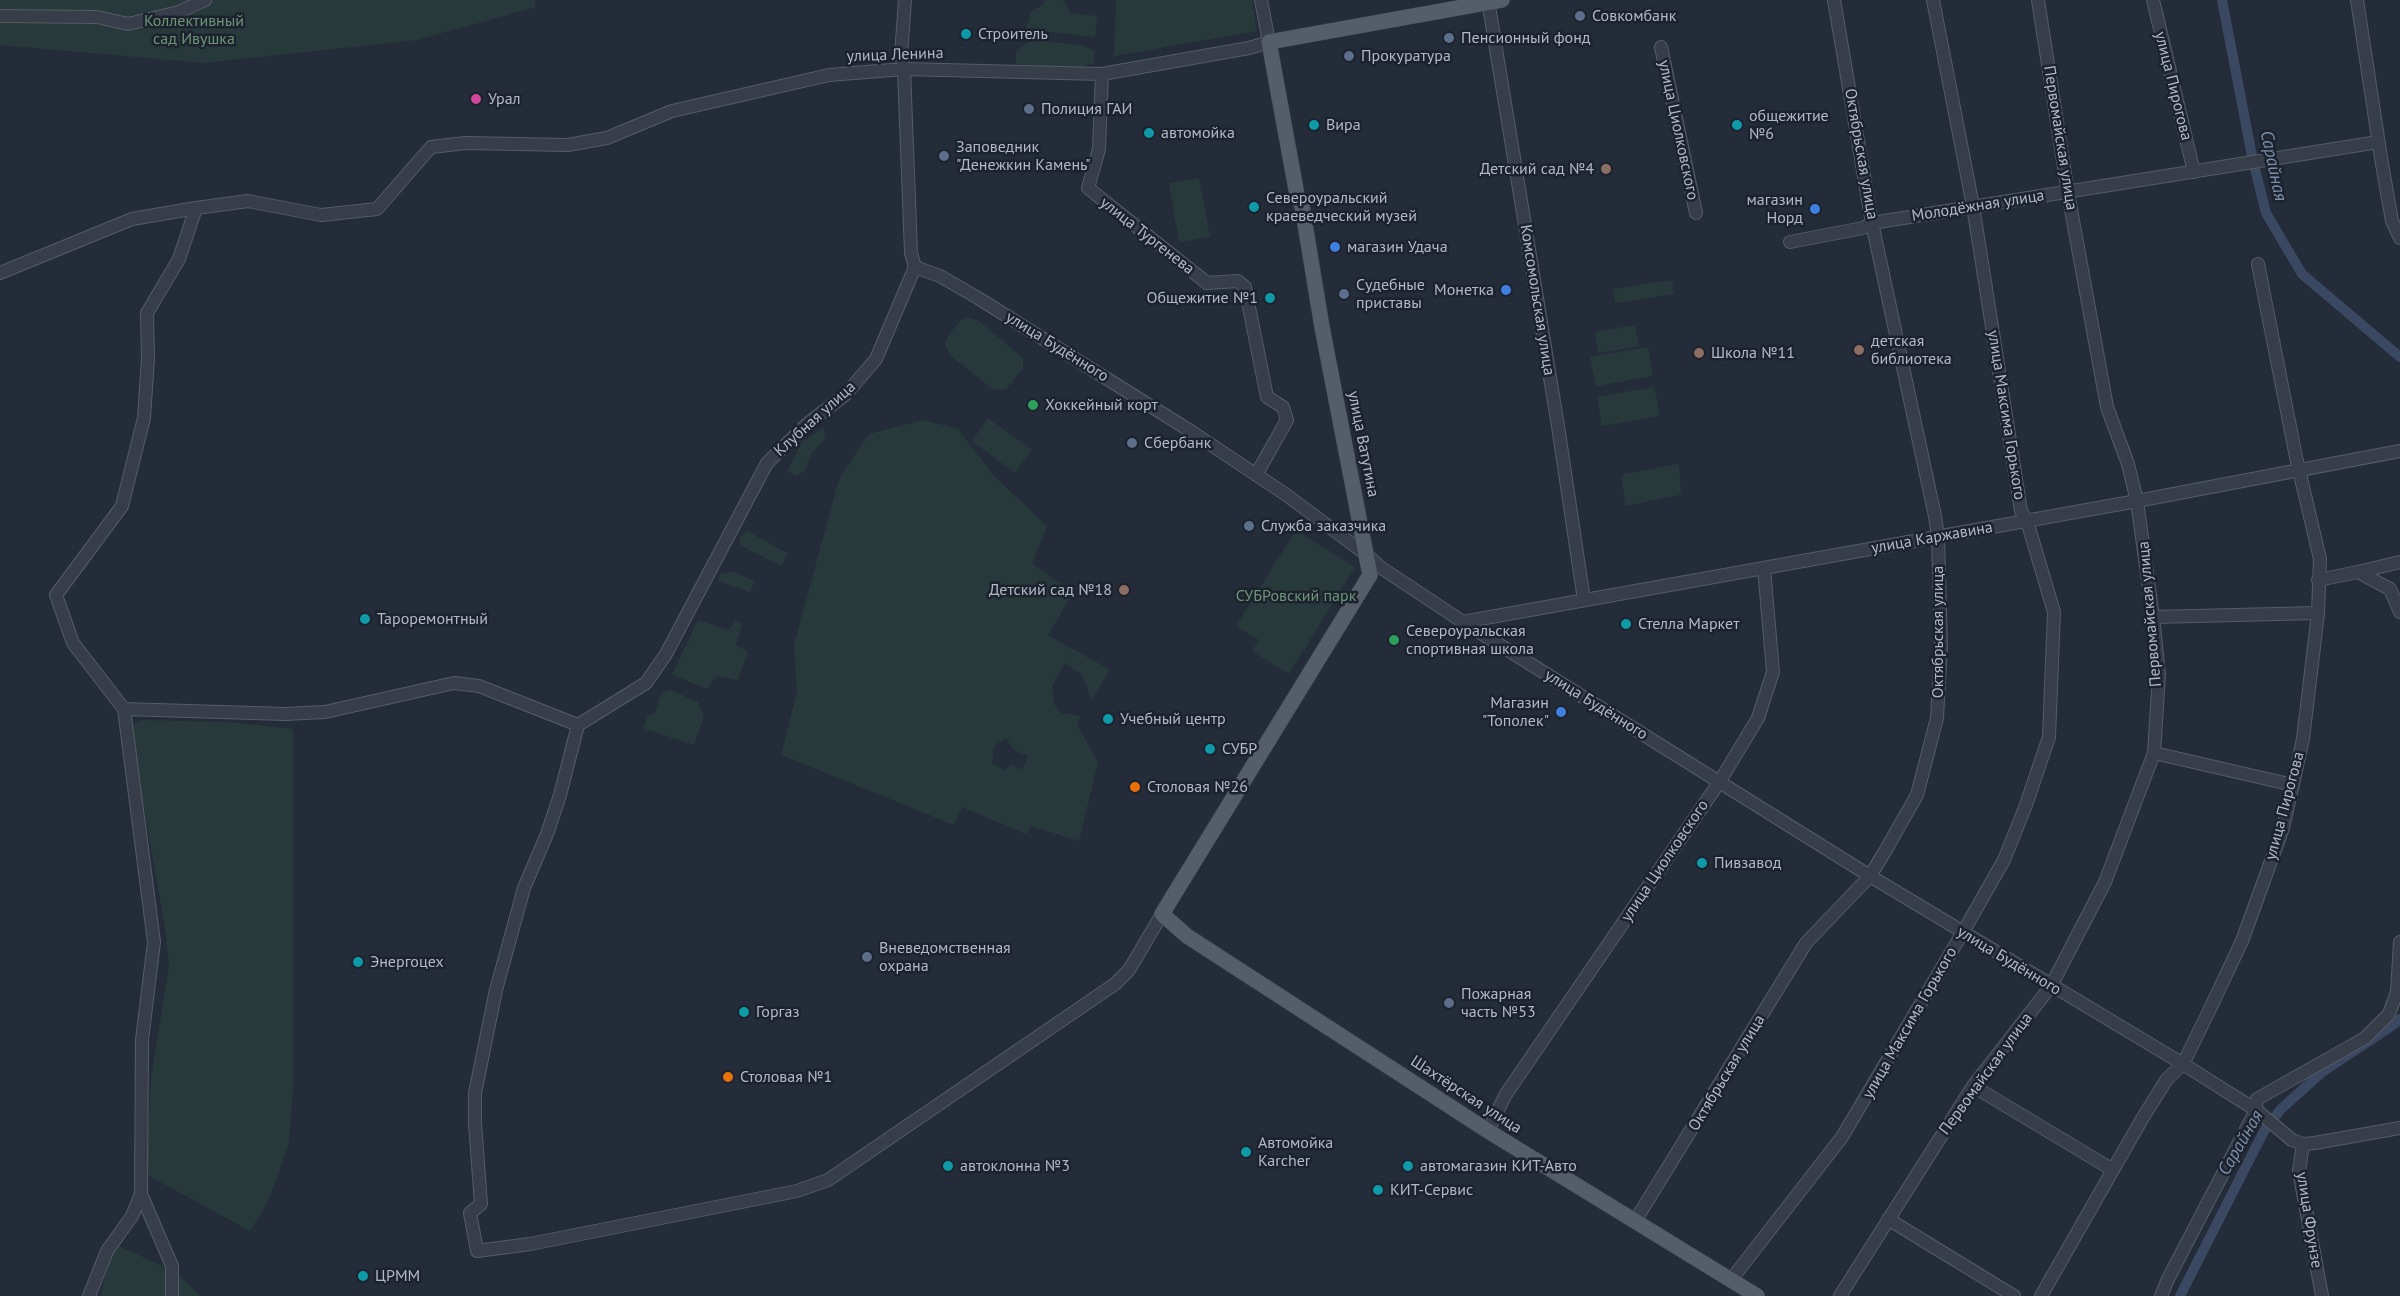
<!DOCTYPE html>
<meta charset="utf-8">
<style>
body{margin:0}
canvas{display:block;background:#242c39}
</style>
<canvas width="2400" height="1296"></canvas>
<script>
const context = document.querySelector('canvas').getContext('2d');
context.lineJoin = 'round';
function fill(path, color) { context.fillStyle = color; context.fill(path, 'evenodd'); }
const shape = rows => new Path2D(rows.map(r => 'M' + r).join(''));
function strokePath(path, color, width, dash) { context.strokeStyle = color; context.lineWidth = width; context.lineCap = dash ? 'butt' : 'round'; context.setLineDash(dash || []); context.stroke(path); }
function write(font, color, halo, rows, align = 'center') {
  context.font = font + ' "PT Sans",sans-serif'; context.lineWidth = 5; context.setLineDash([]); context.textBaseline = 'middle'; context.strokeStyle = halo; context.fillStyle = color; for (const [text, x, y, turn = 0] of rows) {
    context.save(); context.translate(x, y); context.rotate((+turn || 0) * Math.PI / 180); context.textAlign = isNaN(turn) ? turn : align; if (halo) context.strokeText(text, 0, 0); context.fillText(text, 0, 0); context.restore();
  }
}
const green = shape([
 [0,0,534,0,536,7,417,40,204,63,0,45],
 [1045,0,1063,0,1071,13,1097,16,1095,37,1026,29,1031,11,1043,5],
 [1116,0,1252,0,1257,31,1114,56],
 [1031,40,1080,45,1094,50,1094,63,1075,68,1016,64,1016,52],
 [1199,178,1210,237,1179,242,1169,183],
 [1672,280,1674,294,1615,303,1613,289],
 [966,317,979,321,1023,358,1023,368,1007,388,1003,390,991,388,950,355,945,344,948,336,960,321],
 [1635,325,1639,346,1598,353,1595,332],
 [1648,347,1653,376,1596,386,1590,357],
 [1654,387,1660,416,1602,426,1597,397],
 [988,418,1032,450,1015,473,972,441],
 [924,420,958,429,995,477,1047,526,1032,564,1073,592,1048,635,1110,670,1091,700,1083,676,1065,663,1052,686,1054,704,1061,713,1080,716,1077,725,1098,762,1079,841,1031,826,1027,834,962,807,954,825,781,755,797,692,794,645,839,479,869,434],
 [1006,738,1014,750,1028,756,1022,770,1012,765,1004,770,992,764,994,746],
 [824,427,825,439,811,454,805,470,797,476,787,471,802,442],
 [1677,464,1679,466,1681,492,1679,495,1627,506,1625,505,1622,477,1624,474],
 [1296,530,1355,567,1289,674,1252,651,1259,640,1236,626],
 [747,531,787,553,782,566,740,545,739,538],
 [733,572,754,581,750,592,718,581,721,573],
 [698,620,728,630,736,621,742,624,736,645,748,652,738,680,717,676,707,689,672,675],
 [670,690,698,702,704,716,694,745,643,728,648,715,655,714,661,693],
 [142,720,227,722,293,729,293,1089,289,1143,269,1200,250,1231,146,1174,151,1078,169,966,164,921,131,735,135,723],
 [116,1245,161,1265,183,1279,200,1296,101,1296,106,1270]
]);
const canal = shape([
 [2222,0,2253,161,2266,213,2302,274,2400,357],
 [2180,1296,2264,1131,2281,1109,2322,1072,2393,1025,2400,1019]
]);
const minor = shape([
 [1488,0,1558,426,1584,600],
 [2153,0,2194,172],
 [2357,0,2382,164,2392,221,2400,238],
 [0,16,97,17,128,24,179,12,205,0],
 [1661,47,1696,213],
 [1102,74,1099,149,1088,188,1207,283,1238,281,1245,287,1267,397,1283,407,1287,420,1256,475],
 [1790,242,1863,228,1872,223,2378,142],
 [915,267,940,276,978,298,1192,432,1285,494,1367,555,1380,567,1463,622,1870,876,2183,1064,2256,1110,2292,1140,2303,1144,2315,1143,2400,1128],
 [0,273,132,219,196,208,248,201,321,215,377,209,431,147,466,143,568,145,607,138,672,111,829,75,904,69,1102,74,1249,48,1269,42,1261,0],
 [2358,572,2400,562],
 [2318,580,2358,572,2390,589,2400,612],
 [2153,617,2318,613],
 [1463,622,2137,501,2400,451],
 [124,709,285,714,325,712,454,683,479,686,578,725,646,683,666,654,767,463,807,424,846,394,876,359,915,267,911,253,904,69,901,55,905,0],
 [578,725,560,795,547,834,524,888,496,990,475,1093,475,1123,481,1204,470,1213,477,1251,530,1244,797,1191,828,1180,1115,984,1129,970,1162,914],
 [2154,753,2293,785],
 [1973,1086,2113,1170],
 [1488,1131,1506,1094,1720,781,1758,718,1773,672,1764,568],
 [2303,1144,2299,1171,2322,1296],
 [141,1194,172,1266,172,1296],
 [1888,1219,2014,1296],
 [1635,1221,1806,943,1870,876,1884,853,1917,795,1937,718,1941,646,1938,537,1935,516,1872,223,1834,0],
 [1731,1280,1842,1137,1963,932,2004,860,2026,805,2049,737,2054,612,2027,521,2021,511,1973,206,1933,0],
 [89,1296,107,1251,132,1216,141,1194,142,1040,154,942,124,709,73,643,56,595,122,506,144,418,148,359,147,313,179,259,196,208],
 [1840,1296,1973,1086,2051,986,2105,882,2154,753,2159,674,2153,617,2137,501,2128,464,2107,407,2068,193,2038,0],
 [2041,1296,2142,1119,2167,1079,2183,1064,2209,1011,2242,941,2283,828,2303,739,2318,613,2320,559,2296,457,2258,264],
 [2161,1296,2168,1279,2256,1110,2257,1099,2365,1038,2389,1014,2397,992,2400,942]
]);
const major = shape([
 [1502,0,1269,42,1297,195,1302,206,1322,327,1370,575,1162,914,1187,936,1488,1131,1757,1296]
]);
const markers = [
 [1580,16,6,"#5c6f8a"],
 [966,34,6,"#0f9aa8"],
 [1449,38,6,"#5c6f8a"],
 [1349,56,6,"#5c6f8a"],
 [476,99,6,"#d1479c"],
 [1029,109,6,"#5c6f8a"],
 [1314,125,6,"#0f9aa8"],
 [1737,125,6,"#0f9aa8"],
 [1149,133,6,"#0f9aa8"],
 [944,156,6,"#5c6f8a"],
 [1606,169,6,"#8d6e63"],
 [1254,207,6,"#0f9aa8"],
 [1815,209,6,"#3f7fe0"],
 [1335,247,6,"#3f7fe0"],
 [1506,290,6,"#3f7fe0"],
 [1344,294,6,"#5c6f8a"],
 [1270,298,6,"#0f9aa8"],
 [1859,350,6,"#8d6e63"],
 [1699,353,6,"#8d6e63"],
 [1033,405,6,"#2e9e5b"],
 [1132,443,6,"#5c6f8a"],
 [1249,526,6,"#5c6f8a"],
 [1124,590,6,"#8d6e63"],
 [365,619,6,"#0f9aa8"],
 [1626,624,6,"#0f9aa8"],
 [1394,640,6,"#2e9e5b"],
 [1561,712,6,"#3f7fe0"],
 [1108,719,6,"#0f9aa8"],
 [1210,749,6,"#0f9aa8"],
 [1135,787,6,"#e8710a"],
 [1702,863,6,"#0f9aa8"],
 [867,957,6,"#5c6f8a"],
 [358,962,6,"#0f9aa8"],
 [1449,1003,6,"#5c6f8a"],
 [744,1012,6,"#0f9aa8"],
 [728,1077,6,"#e8710a"],
 [1246,1152,6,"#0f9aa8"],
 [948,1166,6,"#0f9aa8"],
 [1408,1166,6,"#0f9aa8"],
 [1378,1190,6,"#0f9aa8"],
 [363,1276,6,"#0f9aa8"]
];
const poiNames = [
 ["Совкомбанк",1592,16],
 ["Строитель",978,34],
 ["Пенсионный фонд",1461,38],
 ["Прокуратура",1361,56],
 ["Урал",488,99],
 ["Полиция ГАИ",1041,109],
 ["общежитие",1749,116],
 ["№6",1749,134],
 ["Вира",1326,125],
 ["автомойка",1161,133],
 ["Заповедник",956,147],
 ["\"Денежкин Камень\"",956,165],
 ["Детский сад №4",1594,169,"right"],
 ["Североуральский",1266,198],
 ["краеведческий музей",1266,216],
 ["магазин",1803,200,"right"],
 ["Норд",1803,218,"right"],
 ["магазин Удача",1347,247],
 ["Судебные",1356,285],
 ["приставы",1356,303],
 ["Монетка",1494,290,"right"],
 ["Общежитие №1",1258,298,"right"],
 ["детская",1871,341],
 ["библиотека",1871,359],
 ["Школа №11",1711,353],
 ["Хоккейный корт",1045,405],
 ["Сбербанк",1144,443],
 ["Служба заказчика",1261,526],
 ["Детский сад №18",1112,590,"right"],
 ["Тароремонтный",377,619],
 ["Стелла Маркет",1638,624],
 ["Североуральская",1406,631],
 ["спортивная школа",1406,649],
 ["Магазин",1549,703,"right"],
 ["\"Тополек\"",1549,721,"right"],
 ["Учебный центр",1120,719],
 ["СУБР",1222,749],
 ["Столовая №26",1147,787],
 ["Пивзавод",1714,863],
 ["Вневедомственная",879,948],
 ["охрана",879,966],
 ["Энергоцех",370,962],
 ["Пожарная",1461,994],
 ["часть №53",1461,1012],
 ["Горгаз",756,1012],
 ["Столовая №1",740,1077],
 ["Автомойка",1258,1143],
 ["Karcher",1258,1161],
 ["автоклонна №3",960,1166],
 ["автомагазин КИТ-Авто",1420,1166],
 ["КИТ-Сервис",1390,1190],
 ["ЦРММ",375,1276]
];
const parkNames = [
 ["Коллективный",194,21],
 ["сад Ивушка",194,39],
 ["СУБРовский парк",1296,596]
];
const streetNames = [
 ["улица Ленина",895,55,-2],
 ["улица Пирогова",2173,86,76],
 ["улица Циолковского",1678,130,78],
 ["Первомайская улица",2060,138,81],
 ["Октябрьская улица",1861,154,80],
 ["Молодёжная улица",1978,206,-9],
 ["улица Тургенева",1147,236,38],
 ["Комсомольская улица",1537,300,81],
 ["улица Будённого",1057,347,32],
 ["улица Максима Горького",2006,415,81],
 ["Клубная улица",815,419,-42],
 ["улица Ватутина",1363,444,79],
 ["улица Каржавина",1932,538,-10],
 ["Первомайская улица",2150,614,-95],
 ["Октябрьская улица",1938,632,-90],
 ["улица Будённого",1596,705,32],
 ["улица Пирогова",2285,806,-75],
 ["улица Циолковского",1665,861,-56],
 ["улица Будённого",2009,961,31],
 ["улица Максима Горького",1910,1023,-60],
 ["Октябрьская улица",1727,1073,-59],
 ["Первомайская улица",1986,1074,-54],
 ["Шахтёрская улица",1466,1095,33],
 ["улица Фрунзе",2309,1220,81]
];
const waterNames = [
 ["Сарайная",2273,166,78],
 ["Сарайная",2241,1143,-60]
];
fill(green, '#27393b');
strokePath(canal, '#3a4961', 10);
strokePath(minor, '#555c67', 14);
strokePath(major, '#404752', 16);
strokePath(minor, '#373e49', 12);
strokePath(major, '#555d69', 15);
for (const [x, y, r, color] of markers) { const dot = new Path2D(); dot.arc(x, y, r, 0, 2 * Math.PI); context.fillStyle = color; context.fill(dot); strokePath(dot, '#1c232e', 2); }
write('16px', '#b2b9c5', '#1c232e', poiNames, 'left');
write('16px', '#6b9576', '#1c232e', parkNames);
write('16px', '#b2b9c5', '#1c232e', streetNames);
write('italic 18px', '#7c8fab', '#1c232e', waterNames);
</script>
